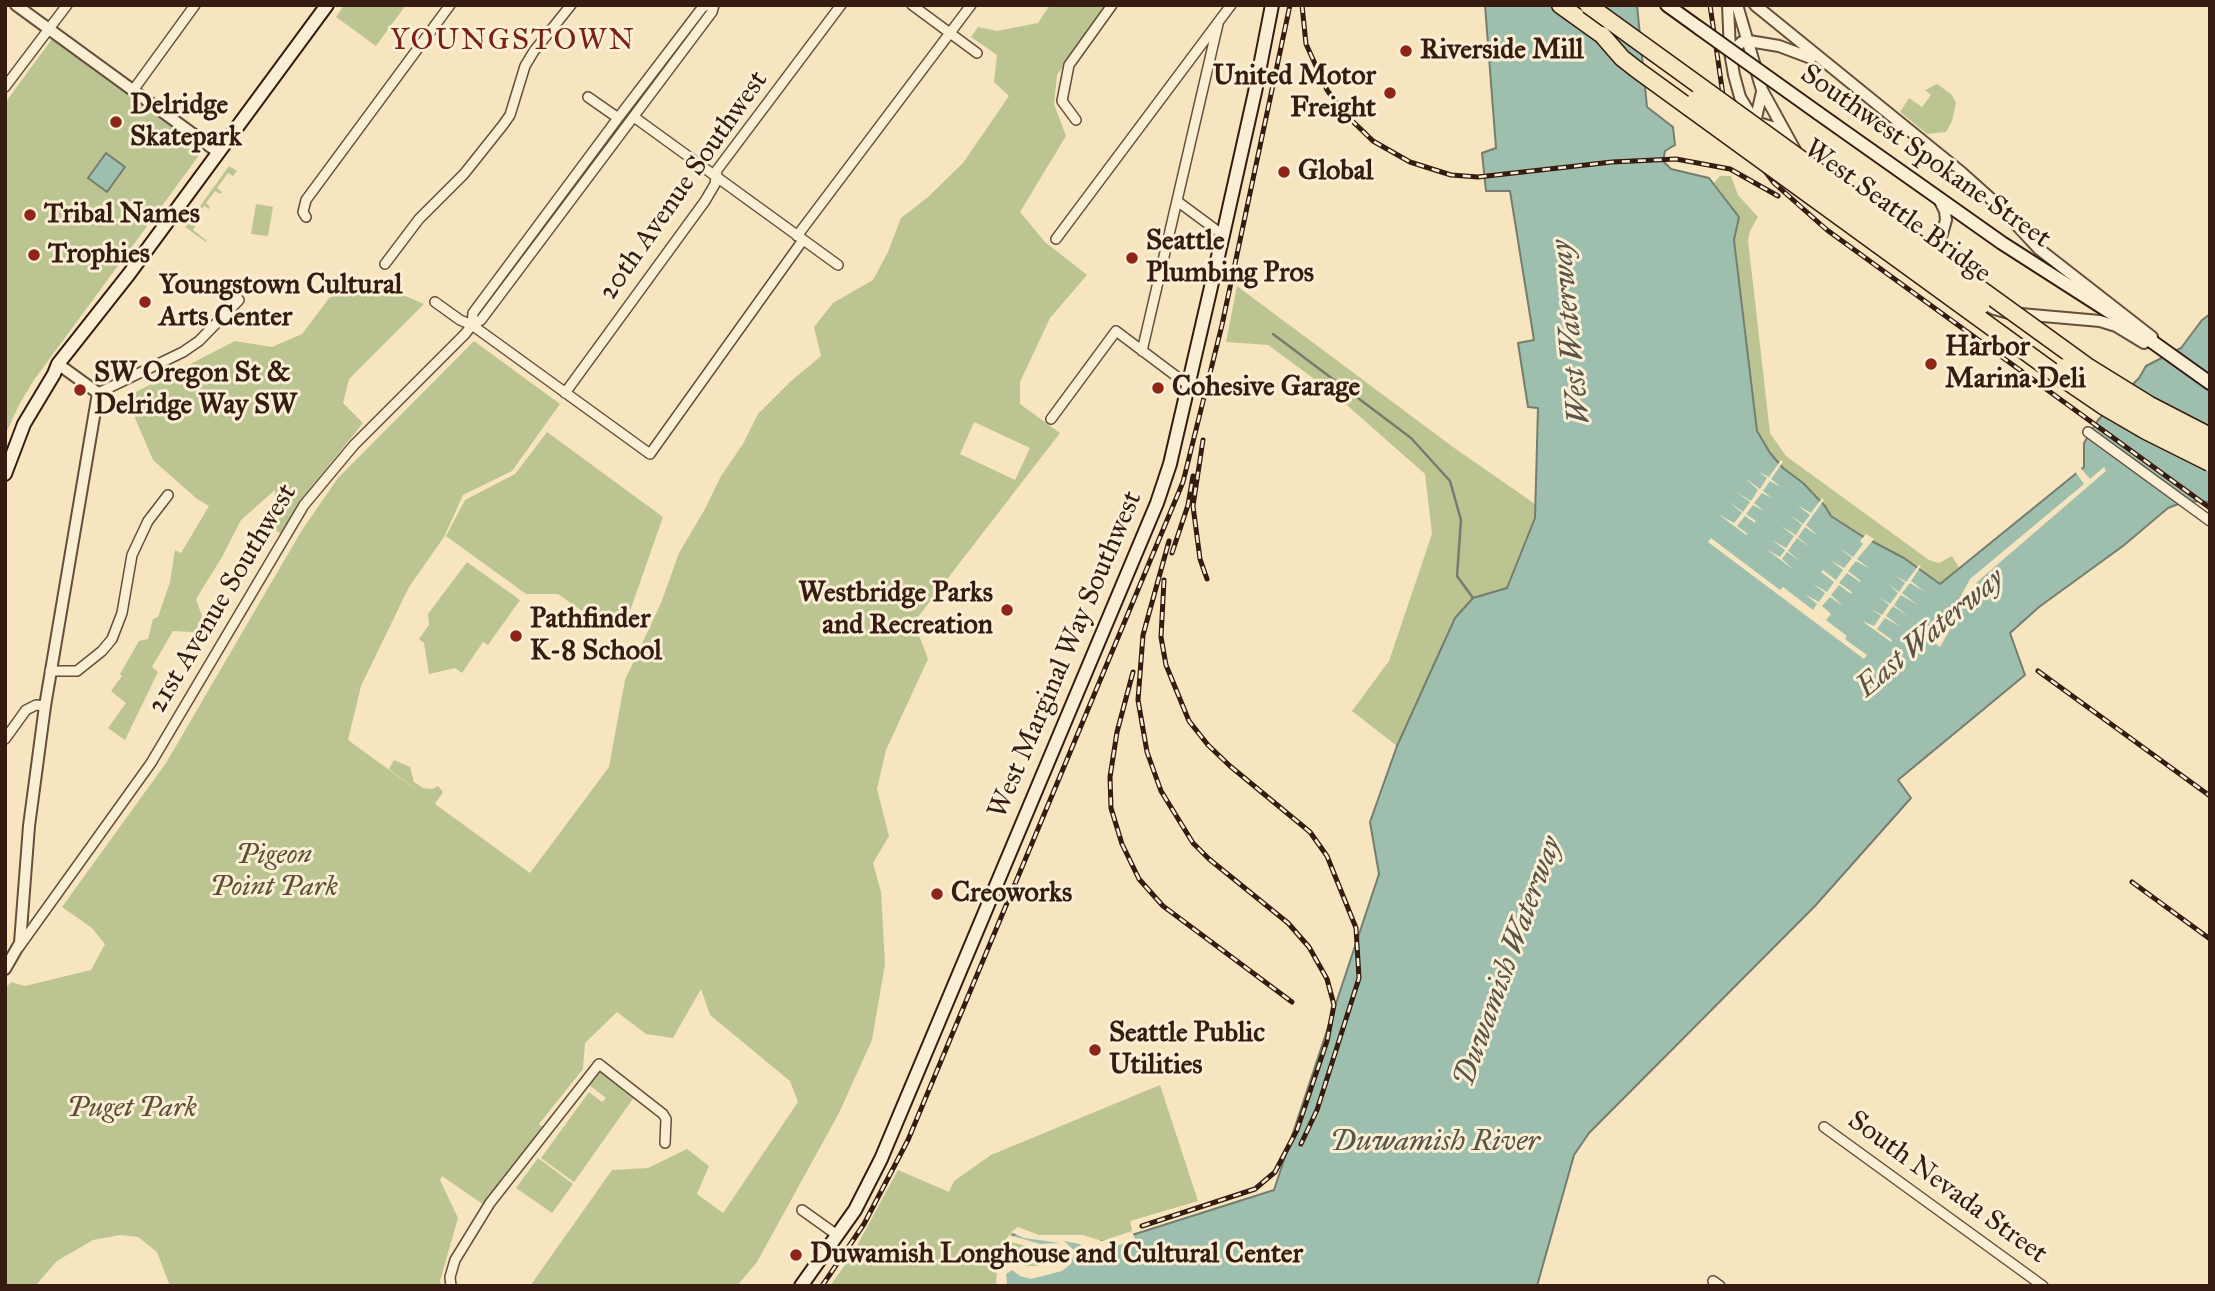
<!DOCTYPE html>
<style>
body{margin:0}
#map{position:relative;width:2215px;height:1291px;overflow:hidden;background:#f7e5bf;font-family:"IM FELL Great Primer",serif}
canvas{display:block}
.frame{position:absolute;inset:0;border:7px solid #351b10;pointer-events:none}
</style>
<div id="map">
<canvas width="2215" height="1291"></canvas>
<div class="frame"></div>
</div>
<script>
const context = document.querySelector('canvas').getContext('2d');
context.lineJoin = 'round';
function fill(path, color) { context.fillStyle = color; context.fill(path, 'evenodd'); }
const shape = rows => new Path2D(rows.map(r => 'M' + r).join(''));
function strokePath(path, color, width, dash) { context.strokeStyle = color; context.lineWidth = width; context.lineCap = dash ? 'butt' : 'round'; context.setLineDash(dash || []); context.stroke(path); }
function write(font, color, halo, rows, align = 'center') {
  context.font = font + ' "IM FELL Great Primer",serif'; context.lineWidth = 6; context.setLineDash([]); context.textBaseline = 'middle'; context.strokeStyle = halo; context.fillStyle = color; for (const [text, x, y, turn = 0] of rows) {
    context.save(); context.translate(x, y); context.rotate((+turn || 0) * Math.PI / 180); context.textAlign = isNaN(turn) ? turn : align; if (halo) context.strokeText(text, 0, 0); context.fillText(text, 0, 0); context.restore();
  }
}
const green = shape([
 [344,5,406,5,376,46,336,17],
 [1050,5,1106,5,1057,75,1054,104,1066,136,1020,212,1045,242,1087,275,1050,318,1020,382,1020,404,1060,433,914,622,928,659,886,750,877,789,889,836,873,863,881,892,885,964,872,1040,839,1113,757,1262,737,1286,530,1286,612,1170,648,1168,687,1149,709,1166,697,1194,723,1213,798,1102,790,1081,710,1015,701,989,673,1038,646,1034,617,1012,585,1043,583,1069,539,1124,549,1132,491,1210,442,1176,440,1180,458,1218,440,1281,441,1286,170,1286,157,1252,138,1237,120,1235,93,1240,57,1261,35,1286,5,1286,5,989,11,982,25,986,91,970,105,944,92,928,62,907,166,763,302,530,338,478,474,341,560,404,512,471,463,495,444,537,409,587,361,686,348,740,425,796,389,769,394,760,410,767,414,782,423,788,432,789,438,786,443,792,435,804,530,873,609,767,625,680,661,603,679,553,705,509,721,476,743,444,758,414,791,381,821,356,814,327,833,303,873,280,888,252,901,218,928,197,963,163,1009,96,994,82,997,55,971,37,978,27,997,31,1038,23],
 [974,422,1030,448,1015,480,960,454],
 [52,39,203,150,34,380,20,403,5,435,5,103],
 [1937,84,1951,94,1956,103,1952,121,1946,132,1927,134,1900,112,1909,98,1922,107,1931,95,1925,90],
 [229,166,237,171,233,176,228,173,217,188,222,192,220,194,215,191,206,203,210,207,209,209,204,206,192,222,196,225,193,230,207,241,206,242,185,227],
 [1720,176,1731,176,1738,195,1758,217,1750,231,1748,240,1770,433,1786,456,1929,560,1939,563,1952,556,1960,569,1940,584,1904,558,1862,536,1831,515,1825,506,1803,483,1783,468,1770,453,1757,431,1734,240,1739,217,1714,183],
 [256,204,273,207,268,236,251,234],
 [382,286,424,304,349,379,343,403,363,423,304,496,281,534,272,528,275,490,241,520,222,557,196,599,208,633,173,631,152,667,158,672,125,740,108,728,126,703,111,691,122,676,120,674,139,641,148,639,153,619,158,617,170,582,175,550,181,553,209,506,197,499,153,460,135,418,130,395,235,341,272,347,302,334,330,297],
 [1237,286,1453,447,1535,504,1535,518,1507,588,1473,598,1455,618,1397,746,1352,711,1389,661,1432,534,1425,474,1332,392,1268,345,1226,342],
 [547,432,663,517,630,611,592,618,558,594,526,594,446,536,465,500,515,474],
 [467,562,520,600,488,645,483,642,462,673,455,668,429,674,424,643,419,639,429,625,428,614],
 [600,1071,635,1096,574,1182,541,1158,589,1092,602,1102,606,1098,589,1085],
 [1160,1085,1198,1201,1130,1221,1133,1234,1110,1242,1061,1247,1067,1259,1000,1286,830,1286,852,1255,898,1170,949,1192,954,1181,991,1155],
 [538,1158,573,1184,552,1213,516,1188]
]);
const water = shape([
 [1485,5,1637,5,1647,107,1673,127,1675,145,1665,151,1663,161,1671,169,1709,178,1739,217,1734,240,1757,431,1770,453,1783,468,1803,483,1825,506,1831,516,1862,536,1904,558,1940,584,2084,467,2084,443,2098,420,2139,378,2146,366,2181,348,2202,320,2210,314,2210,502,2186,501,2168,508,2123,546,2039,607,2010,633,2025,675,1898,780,1911,798,1815,906,1589,1133,1574,1155,1537,1286,1000,1286,1003,1266,1027,1270,1063,1261,1067,1251,1044,1248,1010,1238,1018,1231,1026,1235,1110,1242,1274,1190,1379,874,1370,822,1397,746,1455,618,1473,598,1507,588,1535,518,1538,408,1528,407,1518,343,1534,340,1510,191,1486,191,1482,153,1496,148,1485,5],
 [106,153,125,167,107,192,88,178,106,153]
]);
const pier = shape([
 [1781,460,1783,462,1771,479,1781,487,1770,481,1763,491,1772,498,1762,493,1754,503,1764,511,1753,505,1746,514,1756,521,1755,523,1745,516,1737,526,1748,534,1746,535,1718,514,1734,523,1742,513,1728,501,1743,512,1750,502,1735,491,1751,501,1758,490,1745,478,1760,489,1767,478,1759,472,1769,477],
 [2079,466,2090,479,2104,467,2106,471,1977,582,1940,647,1935,643,1970,579,2084,484,2074,470],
 [1822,498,1824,500,1806,525,1818,536,1805,527,1798,537,1810,547,1797,538,1788,551,1800,561,1787,552,1782,559,1794,570,1766,549,1780,557,1785,550,1772,540,1786,548,1794,536,1781,526,1796,535,1802,525,1790,515,1803,524,1810,515,1797,505,1811,513],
 [1866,534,1874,539,1857,559,1870,569,1856,561,1848,571,1861,581,1860,582,1847,573,1839,583,1852,592,1851,594,1839,585,1831,595,1843,606,1830,597,1822,606,1831,614,1826,620,1847,636,1845,639,1867,655,1864,659,1708,542,1711,538,1780,590,1783,587,1813,610,1817,604,1805,594,1819,602,1825,593,1813,584,1827,592,1834,582,1821,572,1823,570,1836,580,1843,570,1830,560,1844,568,1852,558,1839,548,1853,557,1863,544,1860,541],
 [1919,565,1921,566,1911,581,1925,592,1910,583,1902,593,1918,605,1901,595,1894,605,1909,617,1893,606,1886,616,1901,627,1885,618,1877,629,1892,640,1891,642,1862,621,1874,626,1881,616,1871,609,1882,615,1889,605,1879,597,1890,604,1898,593,1888,584,1899,592,1905,583,1895,575,1906,582],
 [1018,1227,1039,1235,1083,1235,1102,1241,1132,1231,1135,1239,1101,1252,1088,1253,1080,1244,1064,1241,1074,1250,1074,1254,1071,1264,1062,1271,1031,1279,1020,1276,1012,1270,1006,1274,1007,1286,996,1286,997,1271,1009,1262,1028,1266,1037,1266,1057,1261,1065,1255,1061,1251,1043,1251,1008,1241,1007,1238,1009,1235,1040,1244,1060,1243,1024,1238,1011,1232]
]);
const stream = shape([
 [1273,334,1411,438,1450,481,1461,520,1457,576,1473,598]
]);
const minor = shape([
 [912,5,977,53],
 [5,87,67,5],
 [134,89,195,5],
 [588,97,618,118],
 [634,117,838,265],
 [1076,120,1062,101,1069,65,1112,5],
 [1177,201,1223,235],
 [306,217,303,212,306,200,450,5],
 [797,236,971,5],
 [1056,239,1231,5],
 [385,264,419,219,464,174,503,125,510,115,525,66,534,51,571,5],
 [435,302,460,320,472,325,650,454,803,240],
 [472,325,473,313,618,118,702,8,707,5],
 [1142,351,1218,24],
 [98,393,183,352,199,341,239,300],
 [565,393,705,201,715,184,717,170,841,5],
 [1051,419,1116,331,1188,385],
 [2088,432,2210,521],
 [50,671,77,671,102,651,112,639,122,613,132,555,148,521,168,495],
 [5,739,26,710,36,705,45,706],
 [19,947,151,763,304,505,354,445,465,334,472,325,481,320,712,12,714,5],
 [1824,1127,2043,1286],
 [802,1210,837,1235],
 [1713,1281,1720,1286],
 [451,1286,450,1277,455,1260,490,1203,599,1064,663,1114,666,1119,665,1143]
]);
const tertiary = shape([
 [16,5,219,153],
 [1728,5,1730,52,1734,75,1740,97,1755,122],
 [1737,5,1762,90,1795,150],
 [1755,5,1962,173,2000,207,2039,249,2152,337],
 [1730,52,1742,42,1749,41,1779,46,1811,58],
 [1762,92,1755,122,1782,130],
 [1920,249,1932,244,1942,234,1946,220,1945,211,1939,199],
 [1977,299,1994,309,2009,313,2100,321,2116,326,2144,343],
 [5,969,20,943,29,826,45,706,98,393,58,364]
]);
const secondary = shape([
 [1667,5,1699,28],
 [1818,113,2002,243,2119,318,2210,383],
 [5,474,24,424,54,374,58,364,129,274,327,5],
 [801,1286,855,1210,881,1159,1157,503,1170,464,1223,235,1255,92,1272,5]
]);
const motorway = shape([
 [1560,5,1602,35]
]);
const rail = shape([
 [1302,5,1306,44,1327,90,1343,112,1373,141,1410,162,1451,175,1478,177,1612,162,1676,159,1730,169,1778,196],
 [1710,5,1724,102,1739,137,1774,183,1827,230,2210,508],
 [1203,440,1193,506,1200,559,1207,579],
 [1172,553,1188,505,1193,476],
 [1164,580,1161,637,1166,665,1189,721,1208,745,1230,766,1310,832,1327,856,1356,928,1359,978,1317,1110,1301,1144],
 [2038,671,2210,796],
 [1133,672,1117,732,1110,777,1111,808,1122,844,1139,879,1163,906,1292,1002],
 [2132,882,2210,939],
 [1142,1226,1255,1189,1275,1172,1297,1130,1327,1041,1334,1005,1327,979,1309,947,1288,923,1209,859,1193,843,1161,791,1147,752,1138,700,1143,635,1169,541],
 [822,1286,864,1224,908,1140,1183,482,1222,325,1290,5]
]);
const secondaryBridge = shape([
 [1699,28,1818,113]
]);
const motorwayBridge = shape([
 [1588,5,2087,366,2150,405,2210,436],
 [1602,35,1622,58,1636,69,2056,374,2103,406,2146,431,2210,463],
 [1696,99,1981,306],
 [2064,367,2113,399,2210,451]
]);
const markers = [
 [1406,51,7,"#8f2418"],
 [1390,93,7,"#8f2418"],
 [116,122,7,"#8f2418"],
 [1284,172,7,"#8f2418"],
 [30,215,7,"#8f2418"],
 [34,255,7,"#8f2418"],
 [1132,258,7,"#8f2418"],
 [145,302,7,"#8f2418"],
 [1931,364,7,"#8f2418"],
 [1158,388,7,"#8f2418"],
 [80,390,7,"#8f2418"],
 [1007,610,7,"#8f2418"],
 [516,636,7,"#8f2418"],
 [937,894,7,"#8f2418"],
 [1095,1050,7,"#8f2418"],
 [796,1255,7,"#8f2418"]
];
const poiNames = [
 ["Riverside Mill",1420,51],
 ["United Motor",1376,77,"right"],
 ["Freight",1376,109,"right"],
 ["Delridge",130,106],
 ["Skatepark",130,138],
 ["Global",1298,172],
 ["Tribal Names",44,215],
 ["Seattle",1146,242],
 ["Plumbing Pros",1146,274],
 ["Trophies",48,255],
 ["Youngstown Cultural",159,286],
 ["Arts Center",159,318],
 ["Harbor",1945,348],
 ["Marina Deli",1945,380],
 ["SW Oregon St &",94,374],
 ["Delridge Way SW",94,406],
 ["Cohesive Garage",1172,388],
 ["Westbridge Parks",993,594,"right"],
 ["and Recreation",993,626,"right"],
 ["Pathfinder",530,620],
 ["K-8 School",530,652],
 ["Creoworks",951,894],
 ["Seattle Public",1109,1034],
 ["Utilities",1109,1066],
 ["Duwamish Longhouse and Cultural Center",810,1255]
];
const streetNames = [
 ["Southwest Spokane Street",1925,157,35],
 ["20th Avenue Southwest",684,186,-55],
 ["West Seattle Bridge",1897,212,36],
 ["21st Avenue Southwest",223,599,-59],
 ["West Marginal Way Southwest",1066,655,-67],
 ["South Nevada Street",1947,1188,36]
];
const parkNames = [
 ["Pigeon",274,856],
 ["Point Park",274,888],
 ["Puget Park",132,1109]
];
const neighbourhoodNames = [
 ["YOUNGSTOWN",513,42]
];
const waterNames = [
 ["West Waterway",1572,332,-96],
 ["East Waterway",1931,634,-40],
 ["Duwamish Waterway",1509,962,-70],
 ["Duwamish River",1435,1143]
];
fill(green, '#bcc592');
fill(water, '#9ebfae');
strokePath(water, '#747d6f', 2);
fill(pier, '#f7e5bf');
strokePath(stream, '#747d6f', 2.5);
strokePath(minor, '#664e3c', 12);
strokePath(tertiary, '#664e3c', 14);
strokePath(secondary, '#351b10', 16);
strokePath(motorway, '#351b10', 19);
strokePath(minor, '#faeed5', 9);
strokePath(tertiary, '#faeed5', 10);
strokePath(secondary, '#faeed5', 12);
strokePath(motorway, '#f7e5bf', 16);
strokePath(rail, '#351b10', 5);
strokePath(rail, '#faeed5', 2.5, [8]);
strokePath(secondaryBridge, '#351b10', 16, []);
strokePath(motorwayBridge, '#351b10', 19, []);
strokePath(secondaryBridge, '#faeed5', 12);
strokePath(motorwayBridge, '#f7e5bf', 16);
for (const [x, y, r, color] of markers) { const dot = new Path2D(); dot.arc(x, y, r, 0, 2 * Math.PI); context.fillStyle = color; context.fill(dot); strokePath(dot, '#faeed5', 2.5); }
write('bold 28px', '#351b10', '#faeed5', poiNames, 'left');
write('28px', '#351b10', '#faeed5', streetNames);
write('italic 28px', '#5e4e37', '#faeed5', parkNames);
context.letterSpacing = '2px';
write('30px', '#7a1f14', '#faeed5', neighbourhoodNames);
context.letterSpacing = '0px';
write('italic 30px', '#5a5447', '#faeed5', waterNames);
</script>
